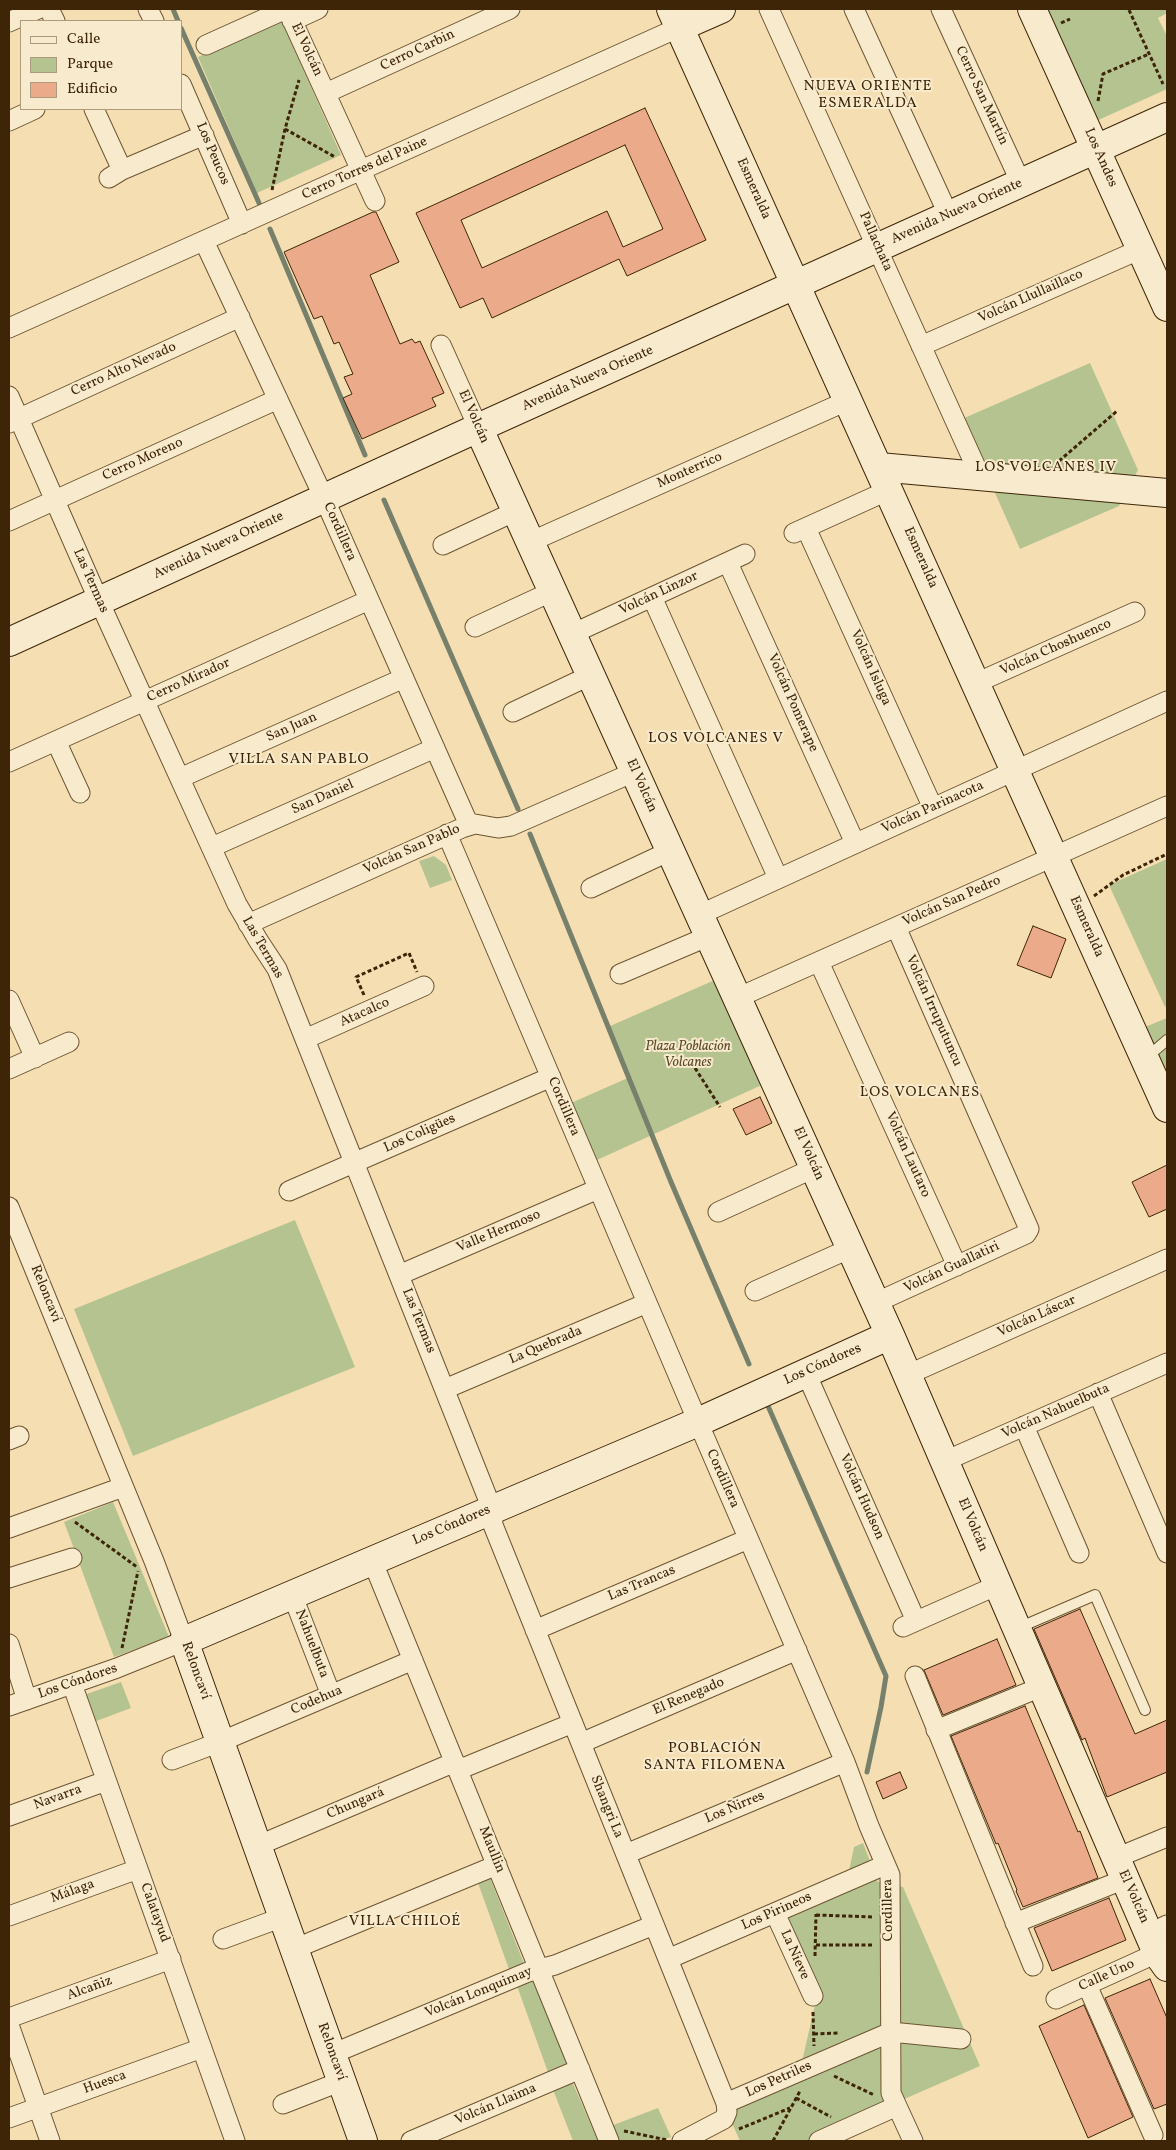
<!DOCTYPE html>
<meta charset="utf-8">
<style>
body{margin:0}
#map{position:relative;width:1176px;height:2150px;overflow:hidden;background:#f5dfb2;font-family:Vollkorn,serif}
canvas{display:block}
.frame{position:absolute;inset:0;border:10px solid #3e2508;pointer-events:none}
.legend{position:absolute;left:20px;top:20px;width:162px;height:90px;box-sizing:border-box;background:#f8eacd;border:1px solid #ae9b7e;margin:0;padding:6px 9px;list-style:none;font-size:15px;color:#3e2508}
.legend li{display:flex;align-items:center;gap:10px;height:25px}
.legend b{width:25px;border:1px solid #ae9b7e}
</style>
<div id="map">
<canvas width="1176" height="2150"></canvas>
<div class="frame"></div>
<ul class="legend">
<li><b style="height:6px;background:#f8eacd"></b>Calle</li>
<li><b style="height:14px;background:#b5c391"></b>Parque</li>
<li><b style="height:14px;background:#ebaa89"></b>Edificio</li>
</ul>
</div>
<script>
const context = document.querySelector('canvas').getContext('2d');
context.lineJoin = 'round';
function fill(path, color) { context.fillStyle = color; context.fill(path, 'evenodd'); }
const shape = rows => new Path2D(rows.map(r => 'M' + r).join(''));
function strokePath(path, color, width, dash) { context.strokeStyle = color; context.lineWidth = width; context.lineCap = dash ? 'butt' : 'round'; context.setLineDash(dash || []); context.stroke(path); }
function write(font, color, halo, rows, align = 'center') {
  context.font = font + ' Vollkorn,serif'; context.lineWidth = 4; context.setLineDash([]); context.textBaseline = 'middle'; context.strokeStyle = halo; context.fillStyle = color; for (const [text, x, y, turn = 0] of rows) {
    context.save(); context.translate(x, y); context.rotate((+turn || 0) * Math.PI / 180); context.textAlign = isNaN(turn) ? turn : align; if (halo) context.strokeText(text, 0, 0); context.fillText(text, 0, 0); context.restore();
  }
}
const green = shape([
 [1044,9,1167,9,1167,13,1158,18,1167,36,1167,89,1094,122],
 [282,21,341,155,257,193,198,57],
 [1090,363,1138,470,1119,506,1020,549,962,419],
 [434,856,446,865,452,880,430,888,419,861],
 [1167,859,1167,1006,1165,1007,1109,885],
 [717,979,764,1084,597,1160,571,1103,630,1077,608,1027],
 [1167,1018,1167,1077,1145,1027],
 [295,1220,355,1367,133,1456,74,1309],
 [113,1502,169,1637,114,1657,64,1522],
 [121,1682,131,1708,91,1723,81,1696],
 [863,1843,878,1882,903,1887,980,2066,808,2141,740,2141,730,2119,735,2106,798,2079,817,1996,784,1915,845,1890,854,1847],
 [490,1878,525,1966,510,1972,478,1883],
 [533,1980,568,2067,549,2075,517,1986],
 [571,2079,598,2141,573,2141,552,2087],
 [658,2108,671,2137,659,2141,614,2141,608,2127]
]);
const stream = shape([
 [173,9,178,21],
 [181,28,259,203],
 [270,229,365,455],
 [384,500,518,809],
 [530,834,671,1182,749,1364],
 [768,1406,886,1676,881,1707,867,1772]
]);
const building = shape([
 [645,108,706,240,627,276,619,259,492,318,483,298,460,308,416,213,645,108],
 [625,145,663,229,623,247,607,211,482,268,461,220,625,145],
 [373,212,376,212,399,262,370,275,400,344,412,339,415,343,420,341,444,393,432,398,436,406,362,439,343,398,352,394,344,377,353,374,339,342,334,344,322,316,314,319,284,252,373,212],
 [1033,926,1066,939,1051,978,1017,965,1033,926],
 [760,1097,772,1123,746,1135,733,1109,760,1097],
 [1167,1165,1167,1209,1149,1217,1132,1182,1167,1165],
 [1080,1609,1135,1734,1167,1720,1167,1772,1107,1797,1085,1738,1082,1740,1034,1629,1080,1609],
 [997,1639,1016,1685,943,1715,924,1670,997,1639],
 [1025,1706,1078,1832,1080,1831,1098,1878,1023,1907,1016,1891,1017,1890,998,1843,996,1844,951,1736,1025,1706],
 [900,1772,907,1788,883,1799,876,1782,900,1772],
 [1109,1898,1126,1940,1052,1971,1034,1928,1109,1898],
 [1150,1979,1167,2018,1167,2104,1154,2109,1105,1998,1150,1979],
 [1084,2005,1133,2117,1088,2138,1039,2026,1084,2005]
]);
const path = shape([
 [1129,10,1163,84],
 [1061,23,1070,19],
 [1098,101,1103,74,1149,54],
 [285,129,335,157],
 [272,190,285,129,299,80],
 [1059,461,1117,411],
 [1094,896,1123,875,1167,854],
 [364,995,356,977,409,953,417,972],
 [695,1068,720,1107],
 [75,1522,137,1567],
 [122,1648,138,1571],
 [816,1915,874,1917],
 [816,1945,874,1945],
 [815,1956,816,1914],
 [813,2012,814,2046],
 [814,2034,840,2033],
 [834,2076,874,2095],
 [796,2098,831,2117],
 [739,2129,790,2108],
 [624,2131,667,2140],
 [773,2141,800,2091]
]);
const lane = shape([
 [1146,1058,1167,1040],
 [1018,1628,1095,1595,1145,1710]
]);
const street = shape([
 [49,9,55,21],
 [148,9,154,21],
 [287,9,375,201],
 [769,9,980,476],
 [854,9,949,216],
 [941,9,1021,183],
 [292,21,318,9],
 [9,22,38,9],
 [206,45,286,9],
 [181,84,242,224],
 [326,93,510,9],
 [94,109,122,170],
 [9,121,35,109],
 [109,178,122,170,204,135],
 [204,241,324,498,469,825],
 [9,328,680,27],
 [441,345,478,427],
 [921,346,1141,249],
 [9,396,99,601,237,904,258,940,277,969,492,1509,493,1525,726,2103],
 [9,423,240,317],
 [9,521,278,399],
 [806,528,933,808],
 [794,533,889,490],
 [530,542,849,400],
 [443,545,516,511],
 [728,563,855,843],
 [652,597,778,878],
 [475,627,553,591],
 [572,634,745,554],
 [976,683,1135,612],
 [513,712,591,675],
 [56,741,80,793],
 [9,762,369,600],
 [180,778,404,678],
 [447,834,698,1422,845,1762,869,1826,890,1875,891,2093,913,2141],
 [212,847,435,748],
 [591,888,670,851],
 [699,915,1167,701],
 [248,924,462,828,475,824,498,828,511,826,634,772],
 [819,962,957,1266],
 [620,974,709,936],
 [737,998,1167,806],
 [9,1000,35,1058],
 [305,1039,424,986],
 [9,1069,69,1042],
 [289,1191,551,1077],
 [9,1207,154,1561,184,1641,117,1668,9,1706],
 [718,1212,814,1168],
 [399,1275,598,1189],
 [755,1291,851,1248],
 [875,1303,1026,1234,1029,1229,896,927],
 [806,1373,916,1621],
 [907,1375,1167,1259],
 [445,1389,647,1303],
 [1098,1393,1167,1553],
 [1024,1426,1079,1553],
 [9,1440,19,1436],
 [945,1461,1167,1363],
 [9,1528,123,1487],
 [372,1560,609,2141],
 [9,1578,72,1558],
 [292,1594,331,1695],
 [903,1627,998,1585],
 [535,1630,748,1539],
 [9,1644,27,1700],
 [915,1676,1033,1966],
 [72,1684,235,2141],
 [936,1730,1041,1687],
 [581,1743,797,1650],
 [172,1760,220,1742,413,1660],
 [458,1770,573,1723],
 [9,1816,106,1781],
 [257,1846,455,1762],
 [626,1854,845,1762],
 [1116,1858,1167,1837],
 [775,1913,813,1996],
 [9,1916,138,1869],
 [1015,1923,1125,1879],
 [223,1939,283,1917],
 [1153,1942,1163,1927,1167,1925],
 [294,1949,497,1865],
 [668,1959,885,1865],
 [1087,1985,1153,2135],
 [1056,1999,1157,1953],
 [9,2018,171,1959],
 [9,2025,50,2141],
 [332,2054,528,1972,555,1965,654,1925],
 [283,2104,342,2081],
 [9,2118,202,2048],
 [411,2141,580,2069],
 [682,2141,724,2119,727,2112,726,2103,891,2032,961,2039],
 [819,2141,897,2106]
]);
const secondary = shape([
 [671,9,1167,1108],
 [1032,9,1167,307],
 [680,27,721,9],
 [478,427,890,1335,1157,1953,1167,1967],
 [879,467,1167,493],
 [9,642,491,422,1167,117],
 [363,2141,184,1641,698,1422,890,1335]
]);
const streetNames = [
 ["El Volcán",306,50,65],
 ["Cerro Carbin",418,51,-25],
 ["Cerro San Martín",981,96,65],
 ["Los Peucos",212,154,67],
 ["Los Andes",1100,158,66],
 ["Cerro Torres del Paine",365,169,-24],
 ["Esmeralda",753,189,66],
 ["Avenida Nueva Oriente",957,212,-24],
 ["Pallachata",875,242,66],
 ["Volcán Llullaillaco",1031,297,-24],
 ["Cerro Alto Nevado",124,370,-24],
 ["Avenida Nueva Oriente",588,379,-24],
 ["El Volcán",473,417,66],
 ["Cerro Moreno",143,460,-24],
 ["Monterrico",690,471,-24],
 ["Cordillera",339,532,66],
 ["Avenida Nueva Oriente",219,546,-25],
 ["Esmeralda",920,558,66],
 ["Las Termas",90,581,66],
 ["Volcán Linzor",659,594,-25],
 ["Volcán Choshuenco",1056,648,-24],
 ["Volcán Isluga",870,668,66],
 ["Cerro Mirador",189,681,-24],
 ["Volcán Pomerape",792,703,66],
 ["San Juan",292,728,-24],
 ["El Volcán",641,786,66],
 ["San Daniel",323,798,-24],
 ["Volcán Parinacota",933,808,-24],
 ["Volcán San Pablo",412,850,-24],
 ["Volcán San Pedro",952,902,-24],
 ["Esmeralda",1086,927,66],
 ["Las Termas",262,948,60],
 ["Volcán Irruputuncu",933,1011,66],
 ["Atacalco",365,1013,-24],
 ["Cordillera",563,1107,67],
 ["Los Coligües",420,1134,-24],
 ["El Volcán",808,1154,66],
 ["Volcán Lautaro",907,1155,66],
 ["Valle Hermoso",499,1232,-23],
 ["Volcán Guallatiri",952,1268,-25],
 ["Reloncaví",45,1294,68],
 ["Volcán Láscar",1037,1317,-24],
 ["Las Termas",418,1321,68],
 ["La Quebrada",546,1346,-23],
 ["Los Cóndores",823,1365,-24],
 ["Volcán Nahuelbuta",1056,1412,-24],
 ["Cordillera",722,1479,66],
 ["Volcán Hudson",861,1497,66],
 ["El Volcán",972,1525,67],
 ["Los Cóndores",452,1526,-23],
 ["Las Trancas",642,1584,-23],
 ["Nahuelbuta",311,1644,69],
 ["Reloncaví",195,1671,70],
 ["Los Cóndores",78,1682,-19],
 ["El Renegado",689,1697,-23],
 ["Codehua",317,1701,-23],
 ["Navarra",58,1798,-20],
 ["Chungará",356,1804,-23],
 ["Shangri La",606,1807,68],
 ["Los Ñirres",735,1808,-23],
 ["Maullin",491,1850,68],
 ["Málaga",73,1892,-20],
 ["El Volcán",1133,1897,66],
 ["Cordillera",889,1910,-91],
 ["Los Pirineos",777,1912,-24],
 ["Calatayud",154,1913,70],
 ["La Nieve",794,1955,66],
 ["Calle Uno",1107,1976,-24],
 ["Alcañiz",90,1989,-20],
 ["Volcán Lonquimay",479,1993,-22],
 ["Reloncaví",331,2052,70],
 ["Los Petriles",779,2080,-24],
 ["Huesca",105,2083,-20],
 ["Volcán Llaima",496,2105,-23]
];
const parkNames = [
 ["Plaza Población",688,1047],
 ["Volcanes",688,1063]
];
const neighbourhoodNames = [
 ["NUEVA ORIENTE",868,87],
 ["ESMERALDA",868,104],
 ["LOS VOLCANES IV",1046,468],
 ["LOS VOLCANES V",716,739],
 ["VILLA SAN PABLO",299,760],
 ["LOS VOLCANES",920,1093],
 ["POBLACIÓN",715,1749],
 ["SANTA FILOMENA",715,1766],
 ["VILLA CHILOÉ",405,1922]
];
fill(green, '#b5c391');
strokePath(stream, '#76806b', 5);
fill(building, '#ebaa89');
strokePath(building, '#3e2508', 1);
strokePath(lane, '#6c5432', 12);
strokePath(street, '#6c5432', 21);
strokePath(secondary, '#3e2508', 30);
strokePath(path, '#3e2508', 3, [4, 2.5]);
strokePath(lane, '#f8eacd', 10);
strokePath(street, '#f8eacd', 19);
strokePath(secondary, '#f8eacd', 28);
write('14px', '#3e2508', '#f8eacd', streetNames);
write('italic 14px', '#5c4c2a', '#f8eacd', parkNames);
context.letterSpacing = '1px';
write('15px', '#3e2508', '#f8eacd', neighbourhoodNames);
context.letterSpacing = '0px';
</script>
